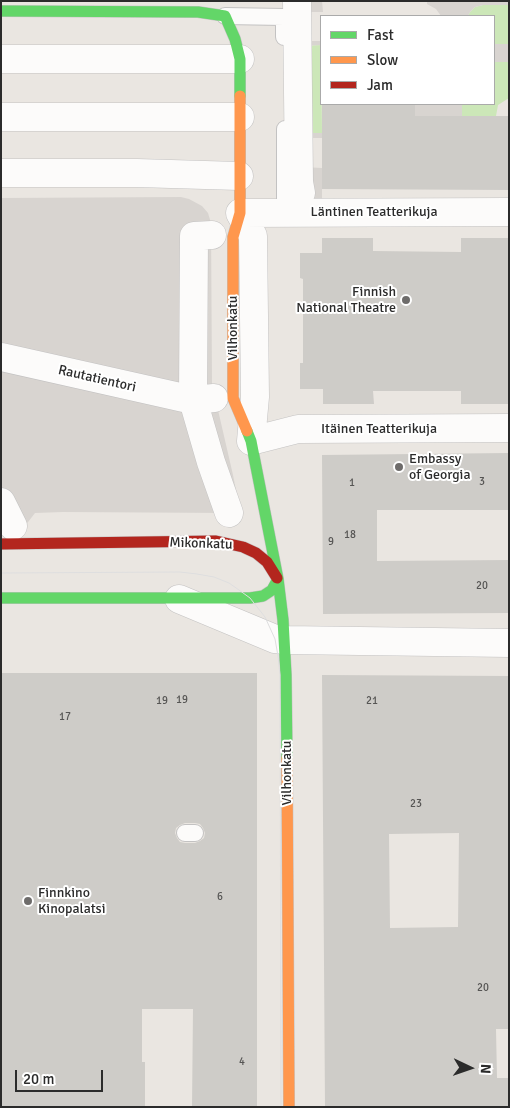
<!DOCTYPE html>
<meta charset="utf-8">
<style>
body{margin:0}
#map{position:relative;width:510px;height:1108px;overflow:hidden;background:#eae6e1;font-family:Signika,sans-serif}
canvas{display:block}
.frame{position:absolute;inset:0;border:2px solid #2b2b2b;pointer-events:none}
.legend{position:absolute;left:320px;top:15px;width:175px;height:90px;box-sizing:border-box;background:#fff;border:1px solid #aaa;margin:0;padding:6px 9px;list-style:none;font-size:15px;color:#2b2b2b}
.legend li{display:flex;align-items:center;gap:10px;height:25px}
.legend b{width:25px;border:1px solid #aaa}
.north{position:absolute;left:445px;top:1043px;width:50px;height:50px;-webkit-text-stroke:4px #fff;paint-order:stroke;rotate:93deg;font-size:14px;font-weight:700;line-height:20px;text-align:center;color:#2b2b2b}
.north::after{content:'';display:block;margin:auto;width:18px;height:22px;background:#2b2b2b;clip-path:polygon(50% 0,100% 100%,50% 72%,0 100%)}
.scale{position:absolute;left:15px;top:1070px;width:88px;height:22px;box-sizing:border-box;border:2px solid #2b2b2b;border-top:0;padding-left:6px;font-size:15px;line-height:18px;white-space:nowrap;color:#2b2b2b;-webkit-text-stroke:4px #fff;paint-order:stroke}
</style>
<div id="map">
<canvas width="510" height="1108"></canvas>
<div class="frame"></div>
<ul class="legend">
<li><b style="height:6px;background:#63d668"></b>Fast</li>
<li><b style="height:6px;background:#ff974d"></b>Slow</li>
<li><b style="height:6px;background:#b3261e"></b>Jam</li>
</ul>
<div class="north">N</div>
<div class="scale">20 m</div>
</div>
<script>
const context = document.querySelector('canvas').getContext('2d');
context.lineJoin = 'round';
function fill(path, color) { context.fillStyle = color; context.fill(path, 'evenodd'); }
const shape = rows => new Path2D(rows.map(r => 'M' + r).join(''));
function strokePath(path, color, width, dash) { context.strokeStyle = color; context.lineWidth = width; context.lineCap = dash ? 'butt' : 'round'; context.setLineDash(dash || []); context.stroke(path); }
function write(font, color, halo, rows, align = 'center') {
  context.font = font + ' Signika,sans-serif'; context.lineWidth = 4; context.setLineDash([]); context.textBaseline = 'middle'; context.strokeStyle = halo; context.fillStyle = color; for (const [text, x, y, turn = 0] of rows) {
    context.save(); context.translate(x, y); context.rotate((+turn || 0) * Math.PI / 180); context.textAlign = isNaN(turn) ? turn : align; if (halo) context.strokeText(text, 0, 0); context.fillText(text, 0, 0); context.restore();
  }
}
const green = shape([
 [483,5,509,5,509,44,494,44,494,16,468,16,470,12,475,7],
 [321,45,322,133,303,133,303,46],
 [494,62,509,62,509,98,498,105,496,116,462,116,462,104,494,104]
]);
const plaza = shape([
 [290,1,322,1,323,12,303,12,303,41,321,41,321,45,303,46,303,133,322,133,322,138,303,138,303,167,322,168,322,201,316,201,307,197,301,193,294,183,292,176],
 [427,1,509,1,509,5,483,5,475,7,470,12,468,16,441,16,436,9,427,4],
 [494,44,509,44,509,62,494,62],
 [415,104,462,104,462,116,415,116],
 [181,197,189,199,202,206,208,213,211,223,212,384,233,475,240,510,229,513,63,512,35,513,25,526,1,526,1,198]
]);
const building = shape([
 [322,104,415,104,415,116,509,116,509,190,322,189],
 [322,238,373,238,373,251,461,252,461,238,509,238,509,404,461,404,461,391,373,391,374,404,323,404,323,389,300,389,300,363,303,363,303,279,300,278,300,253,322,253],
 [509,453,509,510,377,510,377,561,509,560,509,613,323,614,322,455],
 [1,673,257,673,257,1107,192,1107,193,1009,142,1009,142,1062,145,1062,145,1107,1,1107],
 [185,823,195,823,200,824,203,828,205,833,204,838,200,841,195,843,185,843,180,842,177,838,175,833,176,828,180,825],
 [322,675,509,676,509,1029,496,1029,497,1078,509,1078,509,1107,325,1107],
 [459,833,458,927,390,928,389,834]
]);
const lane = shape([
 [225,16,284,17,284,37],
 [285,129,285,212],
 [185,833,195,833]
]);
const street = shape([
 [297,1,299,182,301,193],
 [1,59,240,59],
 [1,117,240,117],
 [1,173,137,173,239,176],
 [509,212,240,213,253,236,255,397,251,441,298,429,509,428],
 [212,235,194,236,193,400,211,462,229,513],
 [1,357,193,400,214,398],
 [1,502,13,526],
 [179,599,275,639,285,640,509,643]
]);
const fast = shape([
 [1,11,198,12,225,16,235,39,240,59,240,96],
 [247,431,251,441,278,579,283,620,286,675,287,758],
 [1,598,250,598,263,596,272,590,278,579]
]);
const slow = shape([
 [240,96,240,213,233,237,233,398,247,431],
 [287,758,289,1107]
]);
const jam = shape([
 [1,544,216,541,243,547,256,553,267,562,277,578]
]);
const tram = shape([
 [1,573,180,572,197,574,214,577,229,583,239,590,250,598,265,617,275,639,278,656,280,675,281,1107]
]);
const markers = [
 [406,300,5,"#6e6c6b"],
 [399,467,5,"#6e6c6b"],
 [28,901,5,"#6e6c6b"]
];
const numberNames = [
 ["3",482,482],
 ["1",352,483],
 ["18",350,535],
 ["9",331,542],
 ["20",482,586],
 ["19",182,700],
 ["19",162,701],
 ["21",372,701],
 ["17",65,717],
 ["23",416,804],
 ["6",220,897],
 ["20",483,988],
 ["4",242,1062]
];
const streetNames = [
 ["Läntinen Teatterikuja",374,212],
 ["Vilhonkatu",233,328,-90],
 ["Rautatientori",97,379,13],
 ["Itäinen Teatterikuja",379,429],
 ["Mikonkatu",201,544,2],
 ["Vilhonkatu",287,773,-90]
];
const poiNames = [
 ["Finnish",396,292,"right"],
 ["National Theatre",396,308,"right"],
 ["Embassy",409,459],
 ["of Georgia",409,475],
 ["Finnkino",38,893],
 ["Kinopalatsi",38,909]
];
fill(green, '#cce7b8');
fill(plaza, '#d8d4d0');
fill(building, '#ceccc8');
strokePath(lane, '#c3c2c2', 18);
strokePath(street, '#c3c2c2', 29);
strokePath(fast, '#c3c2c2', 12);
strokePath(slow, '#c3c2c2', 12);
strokePath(jam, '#c3c2c2', 12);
strokePath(lane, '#fcfbfa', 16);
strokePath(street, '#fcfbfa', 28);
strokePath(fast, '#63d668', 11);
strokePath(slow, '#ff974d', 11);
strokePath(jam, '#b3261e', 11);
strokePath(tram, '#dededf', 1);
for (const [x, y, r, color] of markers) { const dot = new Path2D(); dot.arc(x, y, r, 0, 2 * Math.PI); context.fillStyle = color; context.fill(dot); strokePath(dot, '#fff', 2); }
write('11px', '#565554', null, numberNames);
write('14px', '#2b2b2b', '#fff', streetNames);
write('14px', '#2b2b2b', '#fff', poiNames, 'left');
</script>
